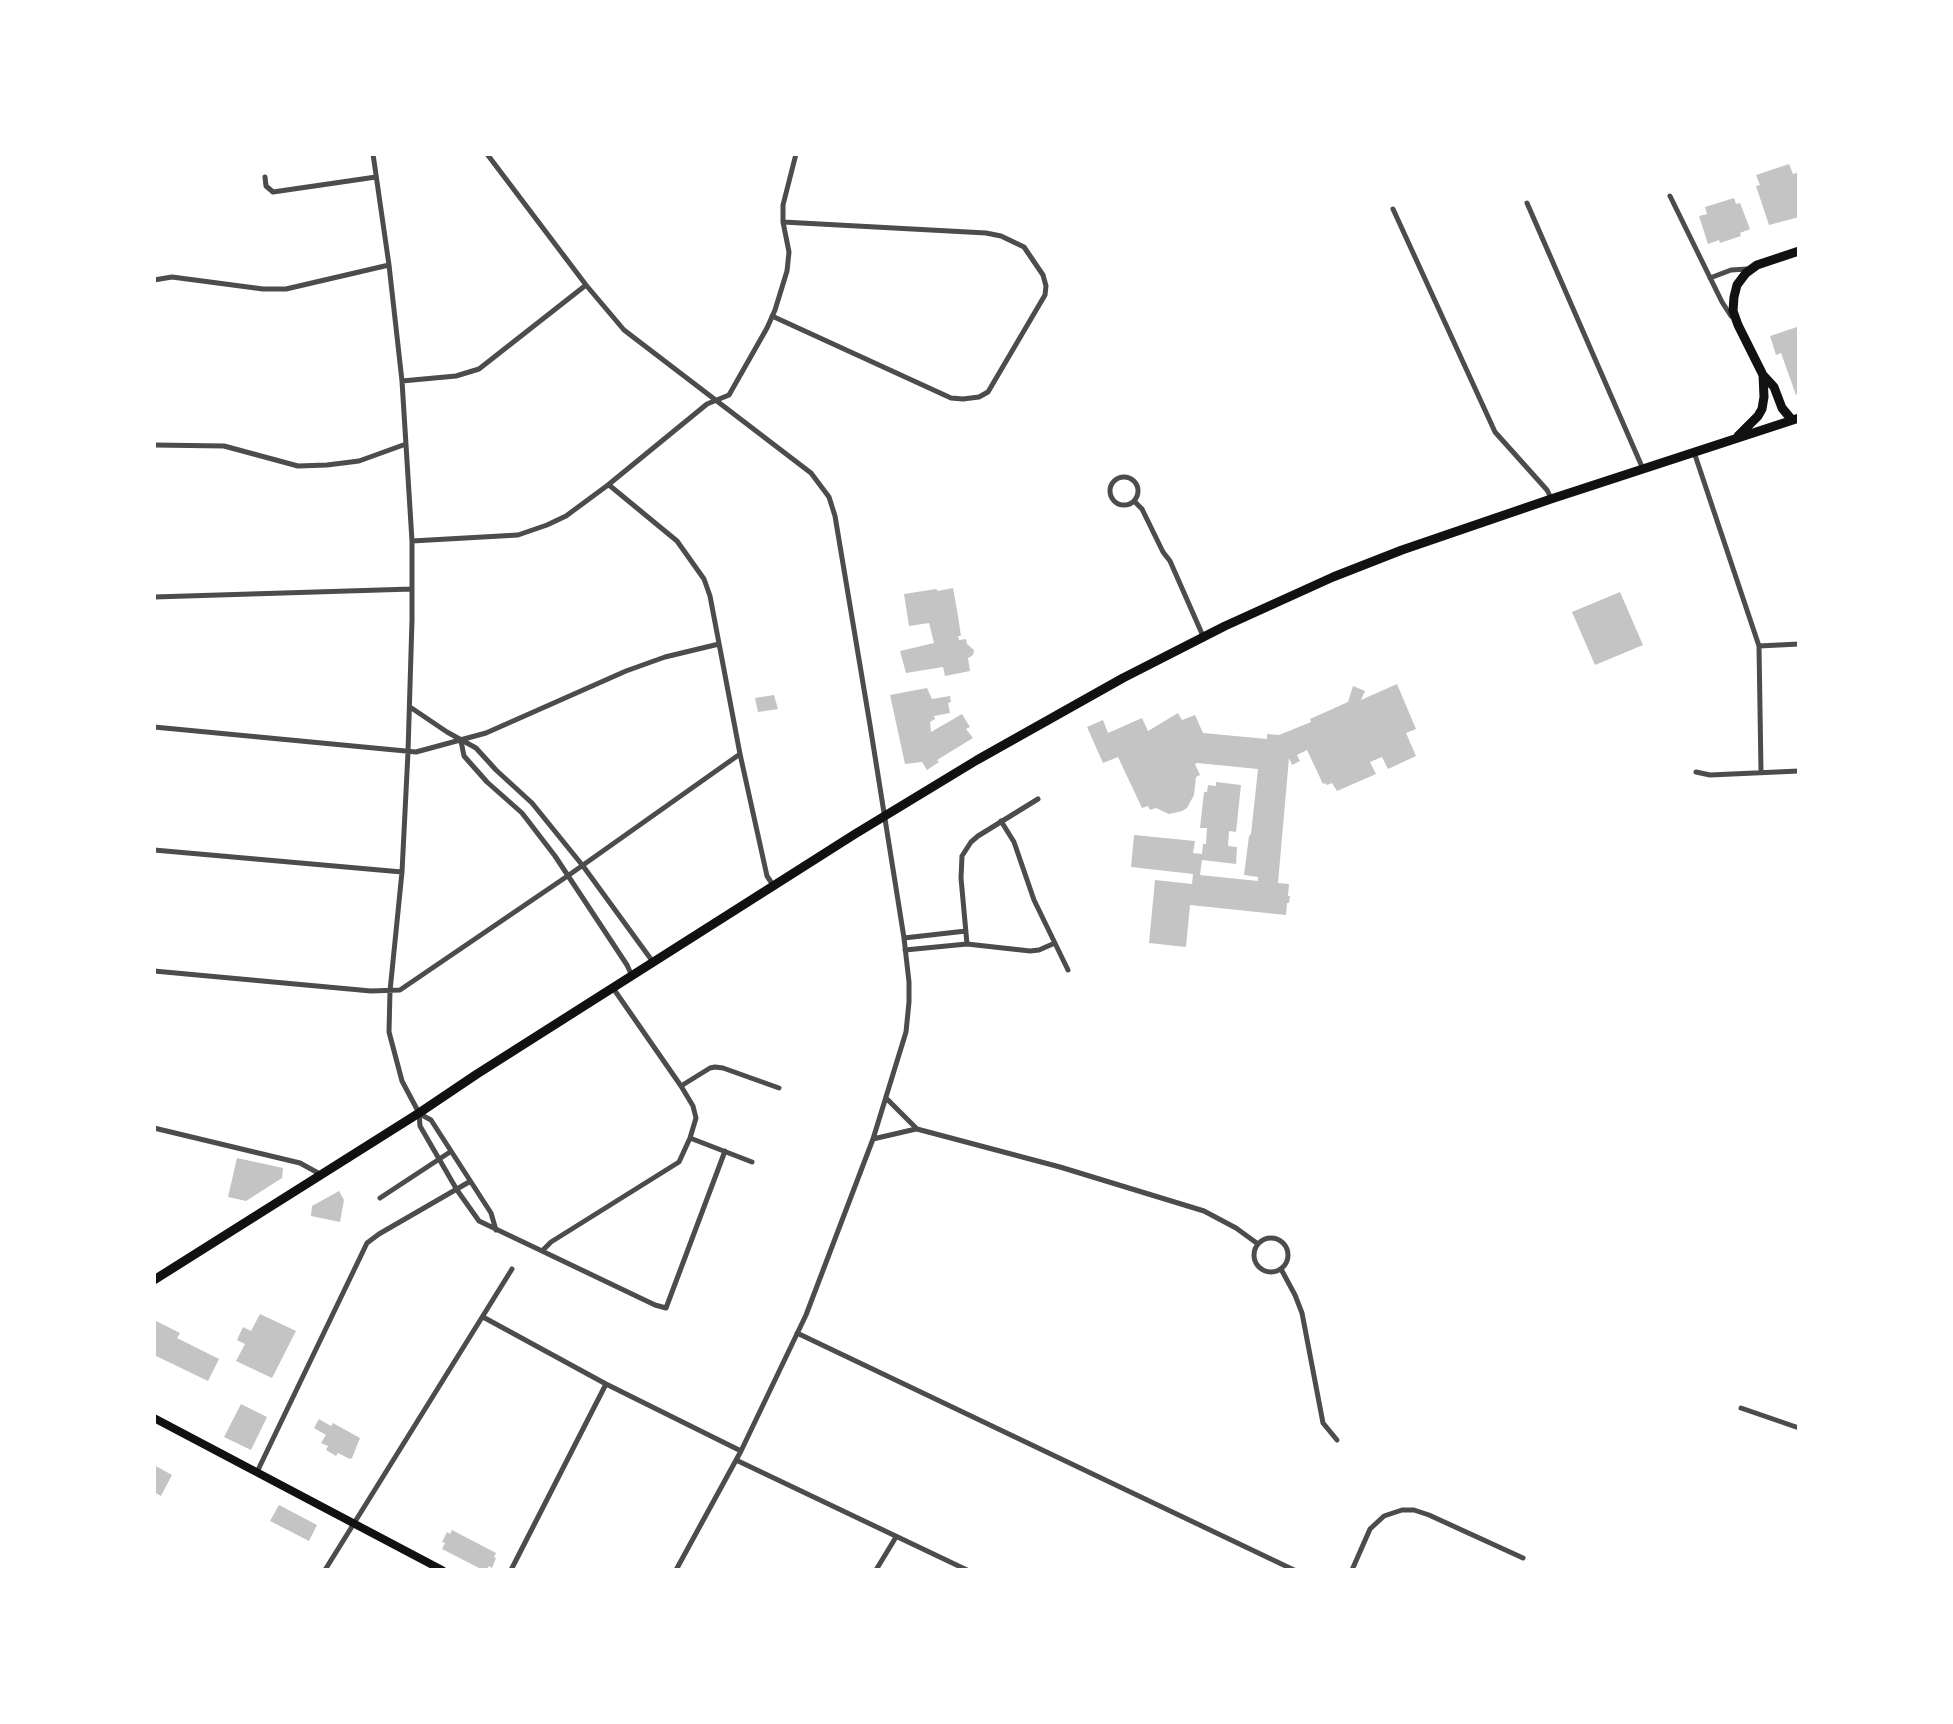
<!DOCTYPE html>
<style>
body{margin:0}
#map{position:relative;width:1953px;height:1724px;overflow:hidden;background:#fff;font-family:"PT Sans",sans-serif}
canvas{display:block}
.frame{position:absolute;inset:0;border:156px solid #fff;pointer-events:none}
</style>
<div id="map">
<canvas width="1953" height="1724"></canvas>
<div class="frame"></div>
</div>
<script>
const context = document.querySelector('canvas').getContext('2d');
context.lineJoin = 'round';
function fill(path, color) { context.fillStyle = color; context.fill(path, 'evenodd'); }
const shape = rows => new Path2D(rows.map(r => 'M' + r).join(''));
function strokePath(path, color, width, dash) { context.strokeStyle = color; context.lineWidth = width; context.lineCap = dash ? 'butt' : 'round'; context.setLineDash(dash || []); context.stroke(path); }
const building = shape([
 [1789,164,1793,174,1799,172,1799,217,1769,225,1756,186,1760,185,1756,175],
 [1734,198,1736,204,1740,203,1750,229,1740,233,1741,236,1720,243,1719,240,1708,244,1699,216,1707,214,1705,207],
 [1797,327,1799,332,1799,393,1796,395,1781,353,1776,355,1770,336],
 [953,588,958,616,961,636,958,636,959,640,966,639,967,644,974,650,973,655,968,658,970,671,945,676,943,667,906,673,900,651,934,643,929,623,909,626,904,594,936,589,938,591],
 [1620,592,1643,645,1595,665,1572,612],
 [1397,684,1416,729,1406,733,1416,756,1388,769,1382,757,1370,762,1376,774,1337,791,1332,783,1327,785,1325,783,1323,784,1307,750,1297,755,1300,761,1292,765,1289,758,1278,883,1289,884,1288,896,1290,896,1289,903,1287,903,1286,915,1190,905,1186,947,1149,943,1155,880,1192,884,1193,874,1131,867,1134,835,1195,841,1193,853,1202,854,1203,844,1206,844,1207,828,1200,828,1204,792,1207,792,1208,785,1216,786,1216,782,1241,785,1236,832,1229,831,1228,846,1237,847,1236,864,1202,860,1200,875,1258,881,1258,877,1244,875,1249,836,1251,834,1258,769,1197,763,1195,764,1200,775,1196,777,1194,795,1187,808,1182,811,1169,814,1156,808,1150,810,1148,806,1142,808,1118,757,1103,763,1087,727,1103,720,1108,733,1142,718,1148,731,1178,713,1182,720,1195,715,1203,733,1267,739,1267,734,1279,735,1311,722,1310,719,1348,702,1353,686,1365,691,1361,700],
 [927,688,932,699,950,696,951,702,948,703,950,713,934,716,935,719,930,722,931,732,962,714,970,727,966,729,973,738,937,760,939,762,927,770,922,762,905,764,890,695],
 [774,695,778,709,758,712,755,698],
 [237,1158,283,1168,282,1178,246,1201,228,1197],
 [339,1191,344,1200,340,1222,311,1216,312,1206],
 [260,1314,296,1331,272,1378,236,1361,245,1344,237,1340,243,1327,251,1331],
 [154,1320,180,1333,177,1338,219,1359,208,1381,154,1355],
 [241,1404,267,1417,251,1450,224,1437],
 [319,1419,331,1426,333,1423,360,1438,352,1458,350,1459,338,1453,336,1456,326,1450,328,1446,321,1443,326,1435,314,1428],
 [154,1465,172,1475,161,1496,154,1492],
 [279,1505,317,1525,309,1541,270,1521],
 [452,1530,496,1553,494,1557,496,1558,492,1568,489,1566,486,1570,483,1570,442,1549,445,1543,442,1542,447,1532,450,1534]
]);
const minor = shape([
 [373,154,389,265,402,381,412,541,412,620,408,752,402,872,390,991,389,1032,402,1081,419,1113,420,1126,457,1190,479,1221,542,1251,551,1242,679,1162,690,1138,696,1118,693,1106,681,1086,613,988],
 [487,154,586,285,624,330,811,473,829,497,835,516,870,725,904,938,909,982,909,1002,906,1032,873,1139,806,1315,741,1451,676,1570],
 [265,177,266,186,273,192,376,177],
 [1670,196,1722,302,1731,316],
 [1527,203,1643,469],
 [1393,209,1495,432,1547,490,1551,498],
 [1710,278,1731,270,1747,269],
 [154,280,172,277,263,289,286,289,389,265],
 [772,316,951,398,963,399,979,397,988,392,1045,295,1046,286,1043,275,1024,247,1001,236,986,233,783,222],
 [402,381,456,376,479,369,586,285],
 [154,445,224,446,298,466,327,465,359,461,406,444],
 [1694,452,1759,646,1761,772],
 '1110 491a14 14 0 1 1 28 0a14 14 0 1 1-28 0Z',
 [609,485,677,541,704,579,710,596,740,754,767,876,773,885],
 [1134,501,1142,509,1163,552,1170,561,1203,636],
 [412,541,518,535,547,525,566,516,608,485,707,404,729,395,767,328,775,310,787,271,789,252,783,222,783,205,796,154],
 [154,597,412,589],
 [1759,646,1799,644],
 [410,707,447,732,476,748,496,770,532,803,583,866,653,962],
 [154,727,416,752,486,733,626,671,665,657,719,644],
 [461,741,464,756,487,782,522,813,555,856,627,965,632,976],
 [1696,772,1710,775,1799,771],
 [1001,821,1014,842,1034,900,1068,970],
 [154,850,402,872],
 [904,938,966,931],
 [967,944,961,878,962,856,971,842,978,836,1038,799],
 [905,950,967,944,1030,951,1039,950,1055,943],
 [154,971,371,991,400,990,569,875,740,754],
 [681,1086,710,1068,715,1067,723,1068,779,1088],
 [886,1098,917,1129,1060,1167,1204,1211,1236,1228,1258,1244],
 [420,1114,431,1120,491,1213,496,1230],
 [154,1128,300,1163,320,1174],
 [690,1138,752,1162],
 [873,1139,916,1129],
 [380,1198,450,1152],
 '1254 1255a17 17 0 1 1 34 0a17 17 0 1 1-34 0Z',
 [542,1251,655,1305,666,1308,725,1151],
 [1281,1269,1295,1295,1302,1313,1323,1423,1337,1440],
 [483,1317,606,1384,741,1451],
 [797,1333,1294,1570],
 [1741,1408,1799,1428],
 [736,1460,967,1570],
 [257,1472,367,1243,379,1234,469,1182],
 [325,1570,512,1269],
 [511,1570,606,1384],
 [876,1570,896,1537],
 [1352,1570,1370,1529,1384,1516,1402,1510,1414,1510,1429,1515,1523,1558]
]);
const secondary = shape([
 [154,1418,442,1570]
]);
const primary = shape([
 [1763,375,1774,387,1782,408,1792,420],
 [1738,436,1758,416,1762,409,1764,397,1763,375,1738,325,1733,311,1734,297,1737,285,1746,273,1757,265,1799,251],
 [154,1280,419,1113,477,1074,855,834,977,760,1123,678,1225,626,1333,577,1402,550,1551,499,1799,418]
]);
fill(building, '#c4c4c4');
strokePath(minor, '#4c4c4c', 5);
strokePath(secondary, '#111', 8);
strokePath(primary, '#111', 9);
</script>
